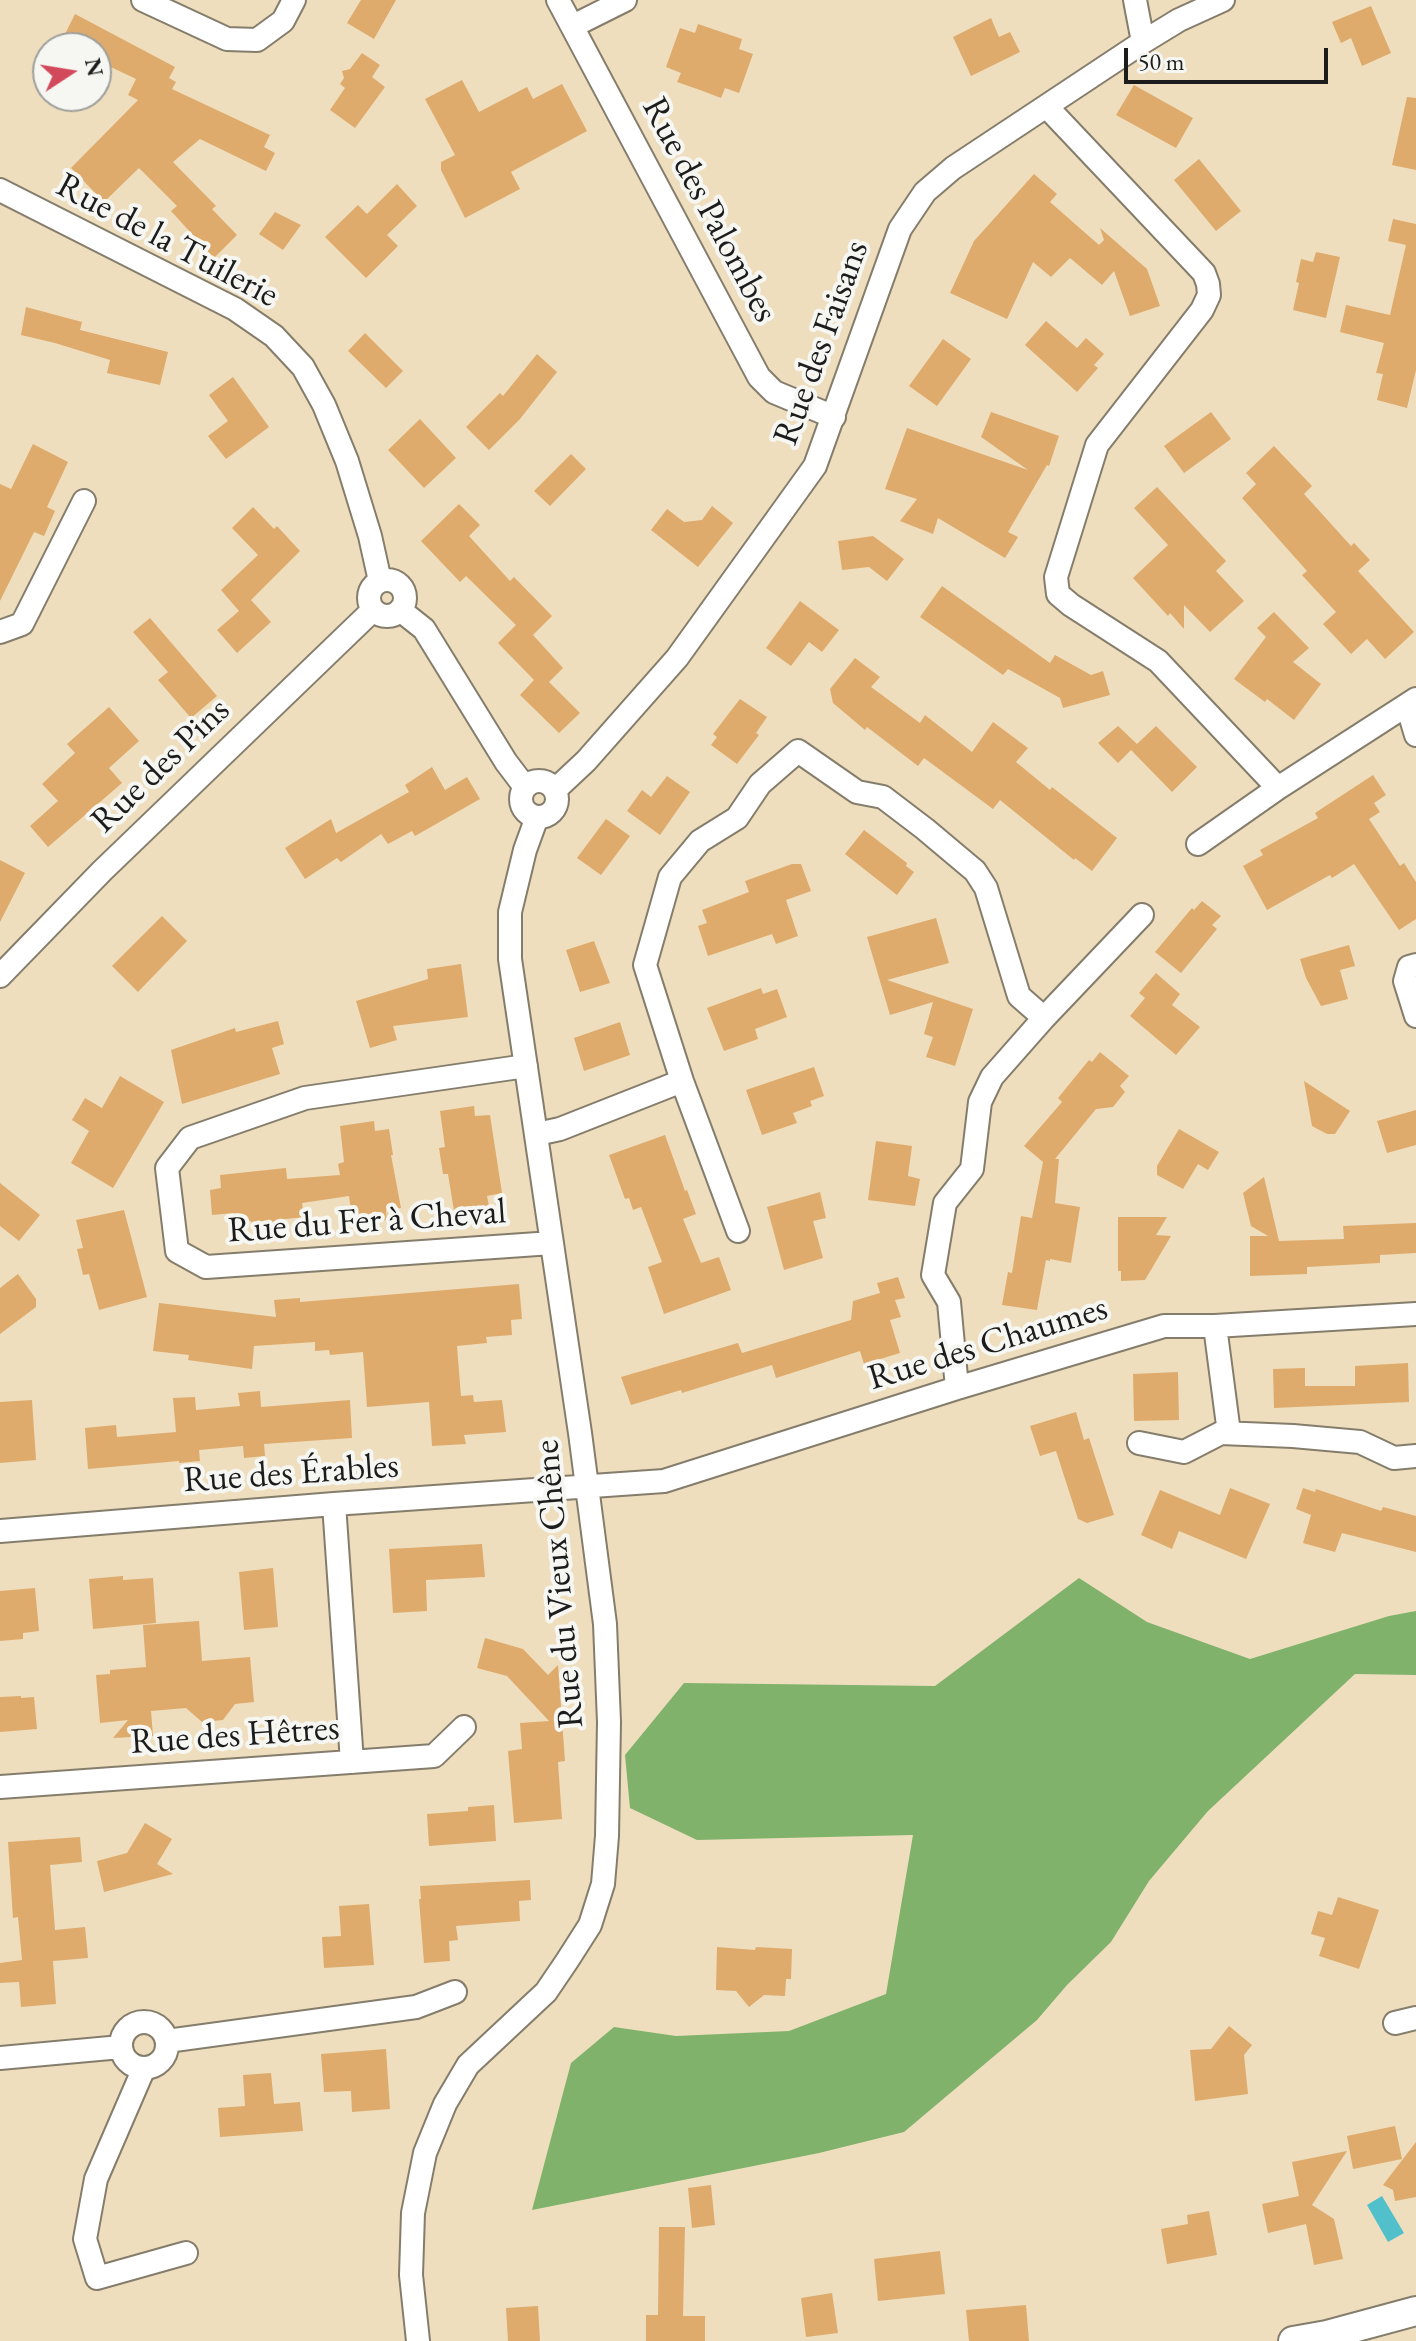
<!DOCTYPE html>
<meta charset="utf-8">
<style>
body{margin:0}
#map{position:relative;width:1416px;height:2341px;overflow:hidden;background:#eedebd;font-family:"EB Garamond",serif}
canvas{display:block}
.north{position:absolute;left:32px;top:32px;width:80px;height:80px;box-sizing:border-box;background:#f6f6f2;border:2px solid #9f9f9c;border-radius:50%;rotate:78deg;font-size:22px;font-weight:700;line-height:32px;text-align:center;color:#1c1c1c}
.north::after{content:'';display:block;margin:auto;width:28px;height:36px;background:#d1495b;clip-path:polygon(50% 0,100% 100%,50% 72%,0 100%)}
.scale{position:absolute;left:1124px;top:48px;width:204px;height:36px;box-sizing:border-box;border:4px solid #1c1c1c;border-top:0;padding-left:10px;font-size:24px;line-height:28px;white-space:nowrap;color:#1c1c1c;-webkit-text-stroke:6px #f6f6f2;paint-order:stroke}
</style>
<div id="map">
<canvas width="1416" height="2341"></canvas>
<div class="north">N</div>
<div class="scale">50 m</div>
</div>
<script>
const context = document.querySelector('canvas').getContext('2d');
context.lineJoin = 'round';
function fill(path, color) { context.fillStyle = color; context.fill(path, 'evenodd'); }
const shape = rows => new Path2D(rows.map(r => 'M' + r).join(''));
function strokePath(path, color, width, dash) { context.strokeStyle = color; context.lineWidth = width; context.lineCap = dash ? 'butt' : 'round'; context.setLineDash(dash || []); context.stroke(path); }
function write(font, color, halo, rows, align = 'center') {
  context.font = font + ' "EB Garamond",serif'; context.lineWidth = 8; context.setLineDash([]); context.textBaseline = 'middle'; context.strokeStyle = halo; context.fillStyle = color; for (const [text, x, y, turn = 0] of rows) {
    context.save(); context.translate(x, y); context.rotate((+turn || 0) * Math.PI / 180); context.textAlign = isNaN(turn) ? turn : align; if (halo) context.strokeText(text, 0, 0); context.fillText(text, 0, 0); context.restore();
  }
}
const forest = shape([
 [1079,1578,1147,1622,1250,1659,1389,1616,1416,1611,1416,1675,1355,1674,1208,1811,1149,1881,1111,1942,1067,1985,1037,2020,904,2132,819,2153,532,2210,571,2063,614,2027,676,2036,789,2031,886,1994,913,1835,697,1840,630,1808,625,1755,684,1683,935,1686]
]);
const water = shape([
 [1382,2196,1404,2233,1388,2242,1367,2205]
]);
const building = shape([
 [361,0,396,0,374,39,347,23],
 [1371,6,1391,53,1362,66,1351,38,1341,43,1332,22],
 [75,14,175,67,169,78,176,82,172,89,270,135,264,147,275,153,266,171,200,139,173,162,216,206,212,209,237,235,214,258,171,211,177,206,139,168,104,202,71,168,138,100,128,95,136,79,96,60,96,48,58,48],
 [991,18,999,37,1010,32,1020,52,971,76,953,37],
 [698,24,742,39,739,49,753,54,739,93,725,88,721,98,700,90,677,82,681,73,666,67,680,28,695,33],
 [362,53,380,65,372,77,385,87,355,128,330,110,345,88,340,84,344,78,342,71,350,69],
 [462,80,479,112,527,87,533,99,562,84,587,131,511,172,520,189,465,218,441,170,441,162,455,155,425,99],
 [1134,85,1193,118,1176,148,1116,115],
 [1407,97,1416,98,1416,170,1392,165],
 [1199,159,1241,211,1216,231,1174,180],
 [1034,174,1057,194,1050,202,1099,245,1104,240,1100,228,1147,269,1160,306,1130,316,1114,271,1102,285,1070,258,1051,277,1033,262,1007,319,950,293,974,241],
 [397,184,417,206,387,235,398,246,366,278,325,237,358,205,367,214],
 [275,212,301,225,283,250,259,234],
 [1393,219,1416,224,1416,370,1407,408,1377,400,1383,374,1376,373,1384,343,1340,332,1346,305,1390,315,1406,245,1388,241],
 [1316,252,1340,257,1326,318,1293,310,1299,283,1296,282,1301,259,1313,262],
 [26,307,82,322,80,330,168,352,160,385,107,373,110,360,55,343,21,335],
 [1046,321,1077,348,1086,338,1104,354,1094,365,1098,368,1077,392,1025,345],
 [365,333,403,371,386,388,348,351],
 [943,339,971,359,937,406,909,386],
 [537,354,557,372,520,419,489,450,466,427,500,393,503,396],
 [233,377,269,427,226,459,208,436,228,421,209,395],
 [991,412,1059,436,1049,466,1047,465,1008,532,1018,537,1005,558,938,518,933,534,900,521,917,499,885,489,907,428,1028,470,981,437],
 [1211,412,1231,439,1184,473,1164,446],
 [420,419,456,458,424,488,388,450],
 [33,444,68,462,47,507,55,511,44,536,34,532,0,601,0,484,11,489],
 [1274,446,1312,486,1304,494,1351,546,1354,543,1370,560,1358,571,1414,632,1385,659,1367,639,1351,654,1323,624,1336,612,1302,575,1307,571,1242,498,1256,484,1246,473],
 [571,454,586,469,550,506,534,491],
 [1157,487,1226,561,1216,571,1244,601,1210,632,1184,605,1184,629,1170,613,1168,616,1133,578,1168,545,1134,508],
 [459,504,480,525,469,536,510,581,514,577,552,616,533,635,563,668,549,682,580,713,559,733,520,695,534,680,498,643,516,625,466,576,460,582,421,541],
 [712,506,733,523,698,567,651,530,667,509,684,522,702,520],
 [253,507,274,529,277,526,300,551,251,600,271,622,237,653,217,630,239,611,221,590,258,555,232,528],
 [873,536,904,559,887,581,869,567,842,570,838,541],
 [942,586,1050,663,1055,655,1091,675,1103,671,1110,695,1063,708,1060,698,1008,669,1003,675,920,617],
 [800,601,839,630,822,652,809,642,791,666,766,648],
 [1274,612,1309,648,1293,662,1321,684,1294,720,1267,699,1265,702,1234,679,1266,637,1257,628],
 [150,618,217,696,191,718,158,680,168,672,133,632],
 [855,658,880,677,871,687,920,723,925,715,972,752,993,722,1028,748,1016,762,1050,790,1052,787,1117,838,1092,871,1075,858,1074,860,1000,800,993,809,924,758,918,766,867,727,865,730,833,703,830,689],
 [740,699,767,717,756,733,759,735,737,764,711,745,717,737,713,734],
 [109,707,139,741,109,768,122,783,48,847,30,826,58,801,42,784,75,753,67,744],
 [1118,726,1137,744,1156,726,1197,767,1172,792,1131,750,1118,763,1098,743],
 [432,767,445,790,467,777,480,799,415,836,412,831,388,844,381,834,341,862,337,858,305,879,285,848,331,819,336,833,409,792,405,785],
 [1373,775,1386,795,1374,803,1380,812,1369,819,1400,866,1404,863,1416,882,1416,919,1399,930,1354,864,1332,878,1330,875,1267,910,1243,866,1263,855,1260,850,1318,818,1315,813],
 [667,776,690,792,660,835,627,811,642,790,651,797],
 [606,819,630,836,601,875,577,858],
 [864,830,907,863,906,866,914,872,897,895,845,854],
 [0,860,25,873,0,922],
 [792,864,801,864,811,891,786,900,798,936,776,944,772,934,708,956,698,926,707,923,702,910,749,892,745,881],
 [1202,901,1221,916,1212,925,1217,929,1181,973,1155,952,1192,908,1194,910],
 [162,916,187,941,138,992,112,966],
 [936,918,949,963,887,980,973,1009,955,1066,926,1057,933,1037,924,1034,933,1002,890,1015,867,937],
 [594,941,610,983,580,992,566,950],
 [1349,945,1355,966,1340,970,1348,999,1321,1006,1306,978,1300,959],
 [461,964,468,1017,393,1026,397,1040,370,1048,356,1001,428,979,427,969],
 [1156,973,1180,994,1172,1005,1200,1027,1176,1055,1130,1016,1145,998,1139,993],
 [761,988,763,994,777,989,787,1017,755,1029,758,1039,724,1051,707,1008],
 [278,1021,284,1044,272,1048,280,1074,182,1104,171,1050,235,1028,236,1032],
 [620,1022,630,1055,584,1071,574,1038],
 [1100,1052,1129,1076,1120,1086,1125,1092,1113,1107,1096,1109,1055,1159,1059,1159,1055,1203,1080,1207,1071,1263,1050,1259,1050,1261,1046,1260,1037,1310,1002,1305,1008,1272,1012,1273,1021,1216,1032,1218,1043,1162,1024,1146,1062,1102,1058,1098,1089,1060,1092,1062],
 [814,1067,824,1096,810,1101,812,1106,793,1113,797,1123,762,1135,746,1090],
 [120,1076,164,1102,113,1188,71,1163,89,1131,72,1120,85,1098,102,1108],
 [1304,1081,1350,1111,1335,1134,1327,1134,1312,1126],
 [474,1106,475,1116,490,1115,502,1193,487,1196,489,1206,454,1211,448,1174,443,1174,439,1148,445,1147,440,1111],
 [1416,1110,1416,1145,1387,1153,1377,1121],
 [374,1121,375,1131,389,1129,393,1155,391,1155,401,1208,386,1210,387,1220,353,1225,349,1196,302,1203,304,1217,277,1220,278,1226,252,1228,251,1221,235,1223,234,1213,212,1215,210,1190,221,1188,220,1175,286,1168,287,1179,340,1175,338,1164,344,1162,340,1126],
 [1179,1129,1219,1152,1208,1170,1198,1164,1183,1189,1157,1175,1157,1166],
 [665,1135,685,1191,687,1190,696,1214,683,1219,701,1263,719,1257,731,1290,664,1314,648,1267,662,1262,641,1207,633,1210,629,1198,625,1199,609,1155],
 [876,1141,912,1146,908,1176,920,1179,915,1206,868,1200],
 [1264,1177,1279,1241,1344,1239,1343,1226,1416,1223,1416,1253,1380,1255,1380,1263,1307,1267,1307,1274,1250,1276,1250,1236,1268,1236,1251,1226,1243,1193],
 [0,1183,40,1215,19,1241,0,1226],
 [820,1192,826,1218,813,1221,823,1258,784,1270,767,1207],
 [124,1210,147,1297,99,1310,89,1274,83,1275,77,1249,83,1248,76,1220],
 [1118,1217,1167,1217,1156,1235,1171,1236,1145,1280,1121,1281,1121,1271,1118,1271],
 [18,1274,36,1299,36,1307,0,1334,0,1288],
 [898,1277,905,1298,895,1300,901,1317,890,1320,900,1353,864,1364,860,1351,776,1378,772,1365,682,1393,681,1390,631,1405,621,1377,738,1343,742,1353,851,1320,853,1301,880,1293,877,1283],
 [519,1284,522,1319,511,1320,512,1335,486,1337,487,1343,457,1346,461,1396,473,1395,474,1402,502,1400,506,1432,464,1435,466,1444,432,1446,429,1402,367,1407,363,1352,330,1355,329,1350,315,1351,315,1342,254,1346,252,1369,188,1360,189,1355,153,1351,159,1303,276,1317,274,1300,300,1298,300,1302],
 [1408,1363,1409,1402,1274,1408,1273,1369,1305,1368,1305,1386,1355,1386,1355,1366],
 [1178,1372,1179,1420,1134,1421,1133,1374],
 [260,1391,261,1407,350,1400,352,1438,264,1444,265,1456,244,1458,243,1446,199,1450,200,1461,179,1463,179,1461,88,1469,85,1428,116,1425,117,1437,176,1432,173,1398,195,1397,196,1410,240,1406,238,1393],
 [32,1400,36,1460,0,1463,0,1402],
 [1076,1412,1084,1440,1089,1438,1114,1515,1087,1523,1078,1519,1056,1451,1040,1456,1030,1426],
 [1230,1488,1270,1504,1246,1559,1179,1531,1172,1549,1141,1535,1160,1490,1220,1515],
 [1303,1488,1315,1492,1316,1489,1381,1511,1383,1507,1416,1516,1416,1552,1342,1533,1335,1552,1303,1543,1311,1515,1296,1509],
 [482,1544,485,1577,426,1580,427,1611,393,1613,389,1549],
 [273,1568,278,1627,244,1630,239,1572],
 [123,1576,123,1580,153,1578,156,1623,93,1629,89,1579],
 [35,1588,39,1631,23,1633,23,1639,0,1641,0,1591],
 [199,1621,202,1661,250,1657,254,1702,235,1704,223,1720,202,1722,186,1708,151,1711,153,1736,113,1738,128,1720,100,1723,96,1675,110,1674,110,1670,146,1667,143,1625],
 [485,1638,523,1649,548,1675,558,1665,565,1761,558,1762,562,1819,514,1823,508,1751,522,1749,520,1723,549,1721,507,1676,477,1668],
 [21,1696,21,1698,34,1697,37,1729,0,1732,0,1697],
 [494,1805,496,1841,429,1846,427,1814,468,1811,468,1807],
 [145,1823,172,1839,157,1864,173,1874,104,1892,97,1861,127,1853],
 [80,1837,82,1862,50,1865,55,1930,85,1927,88,1958,53,1961,56,2004,21,2007,19,1982,0,1983,0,1963,22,1960,18,1917,13,1918,8,1842],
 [530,1880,531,1900,519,1901,520,1921,456,1926,458,1940,449,1941,450,1961,424,1963,419,1899,421,1899,420,1886],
 [1338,1897,1379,1910,1359,1969,1319,1956,1325,1938,1311,1934,1318,1911,1332,1915],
 [369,1904,374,1965,324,1968,322,1937,341,1936,339,1906],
 [717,1947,755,1950,756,1947,792,1949,791,1979,786,1979,785,1996,764,1995,749,2007,736,1991,716,1990],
 [1229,2026,1252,2045,1244,2055,1248,2094,1195,2101,1190,2050,1211,2049],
 [386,2049,390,2109,352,2112,351,2091,324,2092,321,2054],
 [271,2073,274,2104,300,2102,303,2131,220,2137,218,2108,245,2106,243,2075],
 [1395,2126,1402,2159,1353,2169,1347,2136],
 [1416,2142,1416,2197,1395,2201,1393,2190,1383,2185],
 [1347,2151,1312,2205,1334,2219,1343,2259,1314,2265,1306,2224,1268,2233,1262,2204,1299,2196,1292,2162],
 [711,2185,715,2225,692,2228,688,2188],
 [1209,2211,1217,2255,1167,2264,1161,2229,1188,2224,1187,2215],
 [659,2227,685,2227,683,2316,705,2316,705,2341,646,2341,646,2315,658,2315],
 [940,2251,945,2294,878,2301,874,2259],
 [832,2293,838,2333,806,2337,801,2298],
 [1026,2305,1029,2341,969,2341,966,2310],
 [538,2306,540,2341,508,2341,506,2308]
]);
const minor = shape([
 [143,0,227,39,257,40,283,21,294,0],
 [558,0,759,377,774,392,834,417],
 [1135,0,1143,42],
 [573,26,625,0],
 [1047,107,1204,273,1208,284,1209,295,1202,310,1097,445,1056,577,1058,594,1071,605,1158,661,1278,788],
 [0,190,235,309,274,336,303,367,324,405,347,461,370,536,380,581],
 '369 598a18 18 0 1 1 36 0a18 18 0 1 1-36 0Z',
 [400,610,424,629,506,762,525,787],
 [0,632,22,624,84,501],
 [1407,705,1416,735],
 '521 799a18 18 0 1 1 36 0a18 18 0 1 1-36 0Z',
 [555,790,586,761,677,658,815,466,900,229,925,192,953,168,1143,42,1179,20,1223,0],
 [1198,844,1278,788,1416,699],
 [1416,965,1409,967,1405,981,1416,1016],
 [0,976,102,871,373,610],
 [526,1066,305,1098,190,1138,167,1168,177,1251,206,1267,552,1243],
 [537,1134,560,1129,682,1081],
 [738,1231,682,1081,645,965,670,877,700,841,737,818,760,784,798,751,857,792,883,797,925,829,975,871,986,888,1019,996,1044,1018],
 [1215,1326,1229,1433],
 [957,1388,949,1302,933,1275,945,1203,972,1169,980,1102,992,1077,1044,1018,1142,915],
 [1139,1443,1184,1452,1221,1433,1293,1436,1360,1442,1394,1458,1416,1456],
 [334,1504,352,1762],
 [0,1531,334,1504,664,1481,957,1388,1164,1326,1215,1326,1416,1314],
 [0,1787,434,1756,464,1727],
 '121 2045a23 23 0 1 1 46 0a23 23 0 1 1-46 0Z',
 [1395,2023,1416,2018],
 [167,2041,416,2007,455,1992],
 [0,2058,121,2047],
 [144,2068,96,2179,85,2239,97,2278,186,2253],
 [418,2341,411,2275,413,2213,425,2153,445,2104,468,2065,546,1992,567,1961,590,1925,603,1884,607,1836,609,1722,605,1624,580,1433,510,959,510,912,525,850,537,817]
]);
const tertiary = shape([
 [1293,2341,1327,2335,1416,2311]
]);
const streetNames = [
 ["Rue des Palombes",709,210,62],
 ["Rue de la Tuilerie",167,241,28],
 ["Rue des Faisans",822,343,-70],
 ["Rue des Pins",161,766,-44],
 ["Rue du Fer à Cheval",367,1222,-4],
 ["Rue des Chaumes",988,1344,-17],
 ["Rue des Érables",291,1474,-4],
 ["Rue du Vieux Chêne",560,1584,-95],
 ["Rue des Hêtres",235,1736,-4]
];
fill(forest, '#80b26c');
fill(water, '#52c0ca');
fill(building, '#deab6c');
strokePath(minor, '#857d6c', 26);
strokePath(tertiary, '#857d6c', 32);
strokePath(minor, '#fff', 22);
strokePath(tertiary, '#fff', 28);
write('36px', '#1c1c1c', '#f6f6f2', streetNames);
</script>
